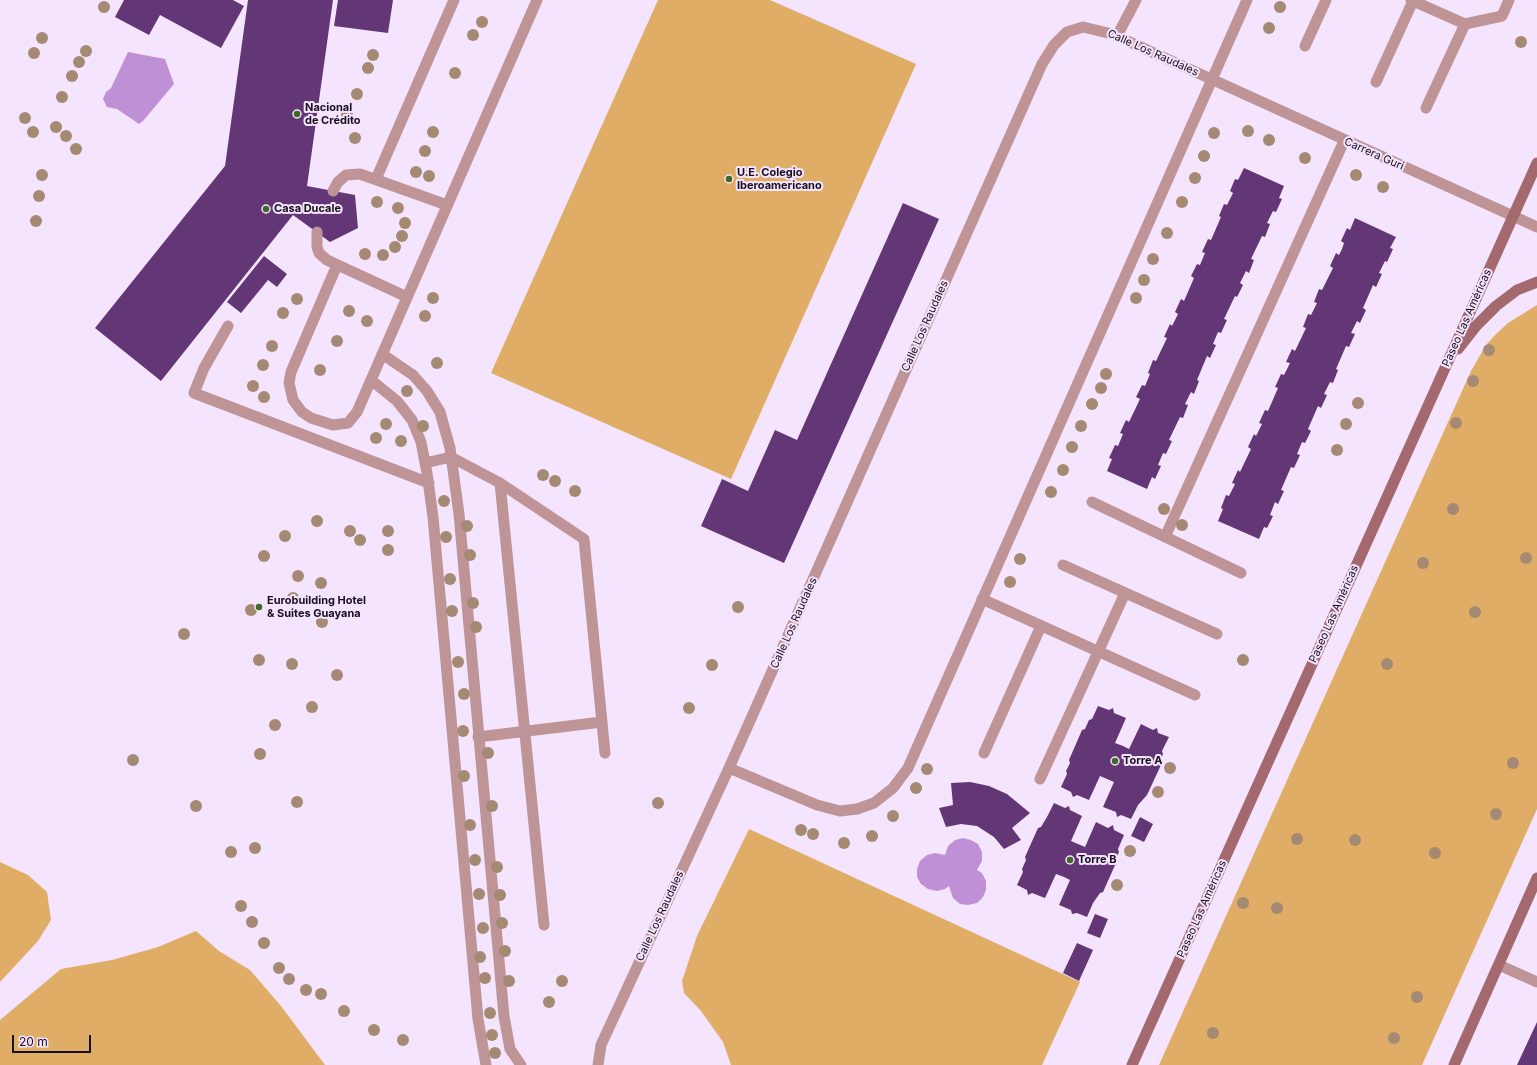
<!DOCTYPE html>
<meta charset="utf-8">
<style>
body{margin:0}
#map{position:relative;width:1537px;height:1065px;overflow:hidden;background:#f4e4fd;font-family:Inter,sans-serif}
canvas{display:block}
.scale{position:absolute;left:12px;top:1035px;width:79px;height:18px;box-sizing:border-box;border:2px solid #190f1d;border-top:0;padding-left:5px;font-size:12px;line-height:14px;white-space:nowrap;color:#190f1d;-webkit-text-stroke:3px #f4e4fd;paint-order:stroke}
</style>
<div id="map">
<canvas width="1537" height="1065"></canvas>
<div class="scale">20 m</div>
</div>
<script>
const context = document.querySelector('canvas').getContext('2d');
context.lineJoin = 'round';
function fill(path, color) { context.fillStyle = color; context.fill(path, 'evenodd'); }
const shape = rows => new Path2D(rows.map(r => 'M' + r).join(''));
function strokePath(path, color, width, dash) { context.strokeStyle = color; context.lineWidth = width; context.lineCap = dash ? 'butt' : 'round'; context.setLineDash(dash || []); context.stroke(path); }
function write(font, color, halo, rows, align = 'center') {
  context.font = font + ' Inter,sans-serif'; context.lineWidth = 4; context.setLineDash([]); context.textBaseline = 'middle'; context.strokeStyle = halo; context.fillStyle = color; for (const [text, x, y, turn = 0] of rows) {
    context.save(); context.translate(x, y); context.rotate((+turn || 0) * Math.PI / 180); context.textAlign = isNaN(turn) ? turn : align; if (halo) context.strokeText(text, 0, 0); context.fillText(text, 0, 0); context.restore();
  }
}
const green = shape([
 [658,0,770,0,916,64,731,479,491,373],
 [1537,305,1537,809,1422,1065,1159,1065,1471,371,1486,345,1495,335,1508,323],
 [749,829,1080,982,1042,1065,731,1065,723,1042,701,1011,684,993,682,981,697,936],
 [0,862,28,875,47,892,51,920,38,941,0,982],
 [196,931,219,951,250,970,281,1006,325,1065,0,1065,0,1020,61,969,112,960,158,947]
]);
const water = shape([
 [128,52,165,59,174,84,143,121,139,124,117,109,107,107,103,99,106,92,111,88],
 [963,838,971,840,978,844,982,852,982,861,977,870,982,873,986,881,986,890,983,897,977,903,968,905,960,904,953,898,949,886,945,889,937,891,928,889,921,884,917,877,917,869,920,861,927,855,935,853,945,855,948,846,955,840]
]);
const building = shape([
 [124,0,233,0,244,6,221,48,160,15,149,35,115,17],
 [248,0,333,0,307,186,355,195,358,228,330,242,293,215,161,381,95,328,225,166],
 [338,0,393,0,388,33,334,26],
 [1244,168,1284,186,1279,198,1282,199,1276,212,1273,211,1267,223,1270,224,1265,237,1262,236,1251,259,1254,260,1249,273,1246,271,1240,283,1243,285,1237,297,1235,296,1224,319,1227,320,1221,333,1218,332,1213,344,1216,345,1210,358,1207,356,1197,380,1199,381,1194,394,1191,392,1185,404,1188,405,1183,418,1180,417,1169,440,1172,441,1166,454,1163,453,1158,465,1161,466,1155,479,1152,477,1147,489,1107,471,1112,459,1109,458,1115,445,1118,446,1123,434,1120,433,1126,420,1129,422,1140,399,1136,397,1142,385,1145,386,1150,374,1148,373,1153,360,1156,361,1167,338,1164,337,1170,324,1172,326,1178,314,1175,312,1181,299,1184,301,1194,278,1191,276,1197,264,1200,265,1205,253,1202,252,1208,239,1211,240,1221,217,1219,216,1224,204,1227,205,1233,193,1230,191,1235,179,1238,180],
 [903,203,939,219,784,563,701,526,722,479,748,491,775,430,797,440],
 [1355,218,1396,237,1390,248,1393,249,1387,262,1385,261,1379,273,1382,274,1376,287,1373,285,1363,308,1366,310,1360,323,1357,321,1351,333,1355,334,1349,347,1346,346,1336,369,1338,370,1333,383,1330,382,1324,394,1327,395,1321,408,1318,406,1308,429,1311,431,1305,443,1302,442,1297,454,1300,455,1294,468,1291,467,1281,490,1284,491,1278,504,1275,502,1270,515,1273,516,1267,528,1264,527,1259,539,1218,521,1223,509,1221,508,1226,495,1229,496,1235,484,1232,483,1238,470,1240,472,1251,449,1248,447,1254,434,1256,436,1262,424,1259,423,1265,410,1268,411,1278,388,1275,387,1281,374,1284,375,1290,363,1286,362,1292,349,1295,351,1306,328,1303,327,1308,314,1311,315,1317,303,1314,302,1319,289,1322,290,1333,268,1330,266,1336,253,1339,255,1342,249,1344,243,1341,241,1347,228,1350,230],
 [264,256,287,274,277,287,268,280,241,313,227,302],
 [1098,706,1109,710,1113,708,1114,713,1126,718,1115,743,1123,746,1129,749,1141,724,1153,730,1157,728,1158,733,1169,737,1162,751,1163,754,1159,763,1161,765,1147,795,1138,805,1131,819,1121,815,1117,817,1116,812,1103,807,1114,782,1100,776,1089,800,1077,795,1073,797,1071,792,1061,787,1067,774,1066,771,1070,763,1069,760,1082,730,1085,729,1089,720,1092,719],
 [970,782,989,786,1007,794,1030,813,1012,828,1021,840,1004,849,994,837,977,826,961,824,946,827,939,808,953,805,951,783],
 [1054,803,1065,808,1069,806,1070,810,1082,816,1071,841,1085,847,1096,822,1108,828,1113,825,1114,830,1124,835,1118,849,1119,852,1115,860,1116,863,1103,892,1100,893,1093,903,1087,917,1077,913,1072,914,1071,910,1059,905,1070,880,1064,877,1056,874,1045,898,1032,893,1028,895,1027,890,1017,885,1023,872,1022,869,1026,860,1025,857,1038,828,1041,827,1047,817],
 [1140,817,1153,824,1144,842,1131,836],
 [1095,914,1108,919,1100,938,1087,933],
 [1077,943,1093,950,1079,981,1063,973],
 [1537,1022,1537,1065,1517,1065]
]);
const service = shape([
 [1411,0,1465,24,1502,16,1509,0],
 [1117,36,1136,0],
 [1305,46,1326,0],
 [1376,82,1413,1],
 [1426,108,1465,24],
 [376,179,454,0],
 [333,191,338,182,346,175,360,174,447,205],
 [317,232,317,247,319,253,327,260,407,297],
 [337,265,291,372,289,383,293,400,302,412,311,418,333,425,348,423,357,412,537,0],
 [228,326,204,368,194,393,429,483],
 [382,354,413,375,427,391,440,412,450,448,459,514,504,1016,510,1049,521,1065],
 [371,380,397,401,412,420,421,442,427,473,433,517,478,1019,486,1065],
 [425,463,451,457,500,483,584,539,605,753],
 [500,483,544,925],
 [1092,502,1241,573],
 [1165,537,1344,141],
 [1063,565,1217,634],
 [982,599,1195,695],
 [478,737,602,722],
 [984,753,1041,626],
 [1040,779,1125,593],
 [1499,965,1537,982]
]);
const minor = shape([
 [729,768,817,805,840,811,857,809,874,803,893,788,908,768,1247,0],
 [598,1065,601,1045,729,768,1042,64,1054,45,1067,32,1083,27,1112,34,1513,216]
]);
const tertiary = shape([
 [1513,216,1537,227]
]);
const secondary = shape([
 [1458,349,1476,326,1496,306,1517,290,1537,282],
 [1132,1065,1537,163],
 [1454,1065,1537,878]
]);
const trees = [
 [104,7],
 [1280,7],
 [482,22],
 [1269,28],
 [473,35],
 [42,38],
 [1521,42],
 [86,51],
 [34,53],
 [373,55],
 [79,62],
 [368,68],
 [455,73],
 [72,76],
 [357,94],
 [62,97],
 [347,115],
 [25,118],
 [56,127],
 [1248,131],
 [33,132],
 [433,132],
 [1214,133],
 [66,136],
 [355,138],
 [1269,140],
 [76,149],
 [425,151],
 [1204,156],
 [1305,158],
 [416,172],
 [42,175],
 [1356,175],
 [429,176],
 [1195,178],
 [1383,187],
 [39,196],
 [377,202],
 [1182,202],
 [398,208],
 [36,221],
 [405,223],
 [1167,233],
 [402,236],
 [395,247],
 [365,254],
 [383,255],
 [1153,259],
 [1144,280],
 [433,298],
 [1136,298],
 [297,299],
 [349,311],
 [283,313],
 [425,316],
 [367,321],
 [337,341],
 [272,346],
 [1489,350],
 [437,363],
 [263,365],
 [320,370],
 [1106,374],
 [1473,381],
 [253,386],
 [1101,388],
 [407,391],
 [264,397],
 [1358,403],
 [1092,404],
 [1456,423],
 [386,424],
 [1346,424],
 [423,426],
 [1081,426],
 [376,438],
 [401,441],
 [1072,447],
 [1337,450],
 [1063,470],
 [543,475],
 [555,481],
 [575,491],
 [1051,492],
 [444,501],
 [1164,509],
 [1453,509],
 [317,521],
 [1182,525],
 [467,526],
 [350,531],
 [388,531],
 [285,536],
 [446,537],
 [360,540],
 [388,550],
 [470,555],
 [264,556],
 [1526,558],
 [1020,559],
 [1423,563],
 [298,576],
 [450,579],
 [1010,582],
 [321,583],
 [293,598],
 [473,603],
 [738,607],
 [251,610],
 [452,611],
 [1475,612],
 [322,622],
 [476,627],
 [184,634],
 [259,660],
 [1243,660],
 [458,662],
 [292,664],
 [1387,664],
 [712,665],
 [337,675],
 [464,694],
 [312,707],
 [689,708],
 [275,725],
 [463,731],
 [488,753],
 [260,754],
 [133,760],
 [1513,763],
 [1170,768],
 [927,769],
 [464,776],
 [916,788],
 [1158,792],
 [297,802],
 [658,803],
 [196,806],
 [492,806],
 [1496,814],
 [893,816],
 [470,825],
 [801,830],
 [813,834],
 [872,836],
 [1297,839],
 [1355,840],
 [844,843],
 [255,848],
 [1130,851],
 [231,852],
 [1435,853],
 [475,860],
 [497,867],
 [1117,885],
 [479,894],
 [500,895],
 [1243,903],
 [241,906],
 [1277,908],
 [252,922],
 [502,923],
 [483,928],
 [264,943],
 [505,951],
 [480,957],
 [279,968],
 [485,978],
 [289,979],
 [509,981],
 [562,981],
 [306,990],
 [321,994],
 [1417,997],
 [549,1002],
 [344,1011],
 [490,1013],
 [374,1030],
 [1213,1033],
 [492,1035],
 [1394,1038],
 [403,1040],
 [495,1053]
];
const markers = [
 [297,114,4,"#406824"],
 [729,179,4,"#406824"],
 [266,209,4,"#406824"],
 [259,607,4,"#406824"],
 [1115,761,4,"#406824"],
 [1070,860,4,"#406824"]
];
const streetNames = [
 ["Calle Los Raudales",1153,53,24],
 ["Carrera Guri",1374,154,24],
 ["Paseo Las Américas",1467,318,-66],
 ["Calle Los Raudales",925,326,-66],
 ["Paseo Las Américas",1334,614,-66],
 ["Calle Los Raudales",794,623,-66],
 ["Paseo Las Américas",1202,909,-66],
 ["Calle Los Raudales",660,916,-65]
];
const poiNames = [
 ["Nacional",305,108],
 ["de Crédito",305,121],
 ["U.E. Colegio",737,173],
 ["Iberoamericano",737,186],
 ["Casa Ducale",274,209],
 ["Eurobuilding Hotel",267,601],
 ["& Suites Guayana",267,614],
 ["Torre A",1123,761],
 ["Torre B",1078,860]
];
fill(green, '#e0ad66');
fill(water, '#c090d7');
fill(building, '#633776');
strokePath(service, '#be9496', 11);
strokePath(minor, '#be9496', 11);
strokePath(tertiary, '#be9496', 11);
strokePath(secondary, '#a4696e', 11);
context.fillStyle = '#a48a72';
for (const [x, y] of trees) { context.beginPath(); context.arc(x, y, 6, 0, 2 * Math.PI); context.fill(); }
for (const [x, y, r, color] of markers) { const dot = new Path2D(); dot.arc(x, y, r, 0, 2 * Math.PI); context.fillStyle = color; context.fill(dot); strokePath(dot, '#f4e4fd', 1.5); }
write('11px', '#190f1d', '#f4e4fd', streetNames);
write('bold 11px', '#190f1d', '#f4e4fd', poiNames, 'left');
</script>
